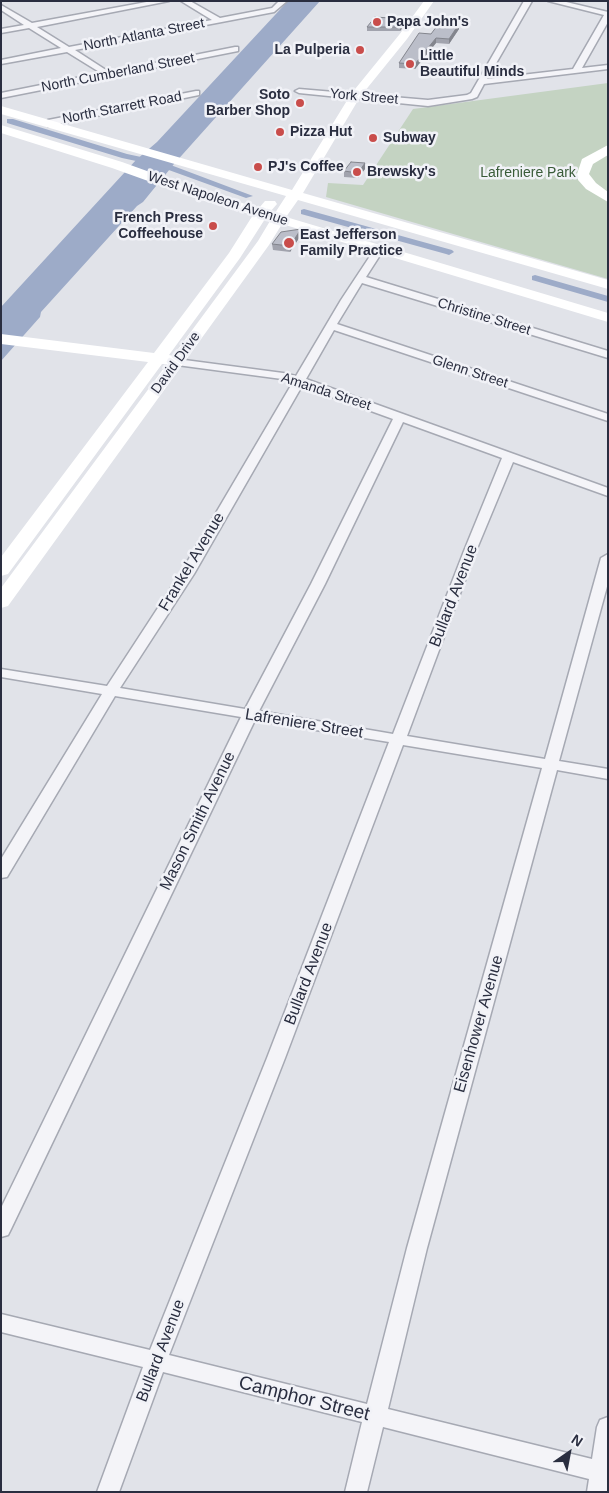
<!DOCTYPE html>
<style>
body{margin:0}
#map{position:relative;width:609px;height:1493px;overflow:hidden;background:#e1e3e9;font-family:Helvetica,sans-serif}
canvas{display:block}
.frame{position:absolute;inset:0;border:2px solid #2a2e40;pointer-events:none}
.north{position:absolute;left:544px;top:1428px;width:50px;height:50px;-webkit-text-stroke:4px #f1f2f7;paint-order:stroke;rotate:33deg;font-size:14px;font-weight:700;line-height:20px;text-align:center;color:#2a2e40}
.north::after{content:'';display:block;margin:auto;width:18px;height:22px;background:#2a2e40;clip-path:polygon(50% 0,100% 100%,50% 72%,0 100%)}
</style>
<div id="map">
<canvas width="609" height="1493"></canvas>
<div class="frame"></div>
<div class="north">N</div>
</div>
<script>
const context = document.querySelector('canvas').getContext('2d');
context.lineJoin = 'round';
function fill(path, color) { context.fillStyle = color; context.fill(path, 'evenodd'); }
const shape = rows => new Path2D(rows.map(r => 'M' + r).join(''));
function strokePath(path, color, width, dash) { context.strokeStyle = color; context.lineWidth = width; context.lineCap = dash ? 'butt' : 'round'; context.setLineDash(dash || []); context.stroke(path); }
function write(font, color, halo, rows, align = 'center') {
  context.font = font + ' Helvetica,sans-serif'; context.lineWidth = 5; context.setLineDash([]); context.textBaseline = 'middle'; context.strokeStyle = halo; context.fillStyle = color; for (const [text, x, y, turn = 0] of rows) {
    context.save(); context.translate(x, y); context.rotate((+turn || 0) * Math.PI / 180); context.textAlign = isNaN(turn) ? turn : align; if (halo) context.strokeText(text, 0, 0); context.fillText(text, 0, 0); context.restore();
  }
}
const green = shape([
 [608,83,608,279,326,197,328,183,363,185,413,109]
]);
const water = shape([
 [288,1,320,1,174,164,143,202,137,206,41,312,40,317,1,361,1,307,136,160,157,142]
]);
const canal = shape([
 [7,119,13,119,127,154,160,161,253,196,246,198,155,165,122,158,7,123,7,119],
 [304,209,452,250,454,252,449,255,446,254,301,214,301,210,304,209],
 [535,275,608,296,608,302,532,280,532,276,535,275]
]);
const street = shape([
 [152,1,169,1,37,27,69,47,212,20,181,1,190,1,220,18,272,8,279,1,287,1,274,12,75,50,109,72,235,47,238,47,238,51,1,98,1,93,101,73,67,52,1,64,1,60,61,48,29,28,1,33,1,29,24,25,1,10,1,5,32,23,152,1],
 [524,1,532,1,487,79,573,69,604,15,548,1,562,1,608,12,608,22,582,68,608,65,608,69,484,84,477,97,472,99,428,106,299,93,295,91,299,89,428,100,467,95,471,93,524,1],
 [196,91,199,91,199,95,48,126,44,123,48,120,196,91],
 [379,246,384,249,366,277,608,351,608,358,362,283,337,324,608,414,608,421,334,330,306,379,608,488,608,496,513,462,476,551,407,736,545,759,601,558,608,554,608,583,559,761,608,769,608,779,557,770,427,1248,388,1409,592,1459,597,1427,600,1420,608,1417,608,1492,587,1492,589,1479,383,1427,367,1492,345,1492,362,1422,163,1372,119,1492,97,1492,143,1367,1,1332,1,1314,150,1350,267,1058,389,742,255,720,11,1229,8,1235,1,1237,1,1208,241,717,115,696,7,877,1,878,1,859,102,694,1,677,1,669,107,686,180,574,293,382,282,379,177,365,171,362,177,359,283,373,296,376,341,300,376,247,379,246],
 [302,386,393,419,311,584,245,709,120,688,194,574,302,386],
 [403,422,502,458,464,551,393,734,259,711,325,584,403,422],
 [403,745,542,768,407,1248,367,1404,169,1355,285,1058,403,745]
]);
const secondary = shape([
 [424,1,434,1,407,39,360,97,303,193,608,280,608,289,298,200,286,217,608,313,608,322,282,224,269,245,8,606,1,608,1,588,167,364,162,364,8,574,1,576,1,557,148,362,1,344,1,334,154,353,229,253,253,215,198,199,112,168,1,133,1,125,122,162,208,193,259,208,265,201,275,201,277,204,270,212,275,213,286,196,1,114,1,106,292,190,351,94,399,35,424,1],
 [265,219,270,221,258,241,173,356,169,355,240,258,265,219],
 [608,145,608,155,593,164,589,174,596,183,608,192,608,202,586,189,578,180,577,174,582,159,608,145]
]);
const wall = shape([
 [404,19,404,26,400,31,367,31,367,27],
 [459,29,449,44,436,43,415,69,399,68,399,63,431,34],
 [365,163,365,169,358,178,344,177,344,171],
 [301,229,301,235,290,252,273,250,272,244]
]);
const shadedWall = shape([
 [404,22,404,26,400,31,400,27],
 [459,24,459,29,449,44,449,39],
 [436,38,436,43,415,69,415,64],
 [365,163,365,169,358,178,358,173],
 [301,229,301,235,290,252,290,246]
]);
const building = shape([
 [375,17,404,19,404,22,400,27,367,27,375,17],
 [440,22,459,24,449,39,436,38,415,64,399,63,419,33,431,34,440,22],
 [351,162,365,163,358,173,344,171,351,162],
 [301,229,290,246,272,244,281,232,301,229]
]);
const markers = [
 [377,22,5,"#c94d4b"],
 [360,50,5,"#c94d4b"],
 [410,64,5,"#c94d4b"],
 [300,103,5,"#c94d4b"],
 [280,132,5,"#c94d4b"],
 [373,138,5,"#c94d4b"],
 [258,167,5,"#c94d4b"],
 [357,172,5,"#c94d4b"],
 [213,226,5,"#c94d4b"],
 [289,243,6,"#c94d4b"]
];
const farPoinames = [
 ["Papa John's",387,22],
 ["La Pulperia",350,50,"right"],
 ["Little",420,56],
 ["Beautiful Minds",420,72],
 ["Soto",290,95,"right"],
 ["Barber Shop",290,111,"right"],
 ["Pizza Hut",290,132],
 ["Subway",383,138],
 ["PJ's Coffee",268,167],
 ["Brewsky's",367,172],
 ["French Press",203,218,"right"],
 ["Coffeehouse",203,234,"right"],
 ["East Jefferson",300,235],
 ["Family Practice",300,251]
];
const farStreetnames = [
 ["North Atlanta Street",144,35,-11],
 ["North Cumberland Street",118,73,-11],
 ["York Street",364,97,5],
 ["North Starrett Road",122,108,-11],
 ["West Napoleon Avenue",218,199,18],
 ["Christine Street",484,317,17],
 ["David Drive",176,363,-54],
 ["Glenn Street",470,372,18],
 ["Amanda Street",326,392,18]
];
const farParknames = [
 ["Lafreniere Park",528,173]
];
const streetNames = [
 ["Frankel Avenue",192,562,-59],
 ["Bullard Avenue",454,596,-69],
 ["Lafreniere Street",304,724,9],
 ["Mason Smith Avenue",198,821,-64],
 ["Bullard Avenue",309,974,-69],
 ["Eisenhower Avenue",479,1024,-74],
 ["Bullard Avenue",161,1351,-69]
];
const nearStreetnames = [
 ["Camphor Street",304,1399,14]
];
fill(green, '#c4d3c2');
fill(water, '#9dabc8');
fill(canal, '#9dabc8');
strokePath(street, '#a6a9b3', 3);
fill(street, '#f4f4f8');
fill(secondary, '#fff');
fill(wall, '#a1a3ad');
fill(shadedWall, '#83858d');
fill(building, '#bbbec9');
strokePath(building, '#83858d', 1);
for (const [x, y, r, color] of markers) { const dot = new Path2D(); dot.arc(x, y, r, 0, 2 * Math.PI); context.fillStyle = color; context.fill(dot); strokePath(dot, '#f1f2f7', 2); }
write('bold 14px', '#2a2e40', '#f1f2f7', farPoinames, 'left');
write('14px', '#2a2e40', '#f1f2f7', farStreetnames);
write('14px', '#395b38', '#f1f2f7', farParknames);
write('16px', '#2a2e40', '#f1f2f7', streetNames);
write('19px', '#2a2e40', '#f1f2f7', nearStreetnames);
</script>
